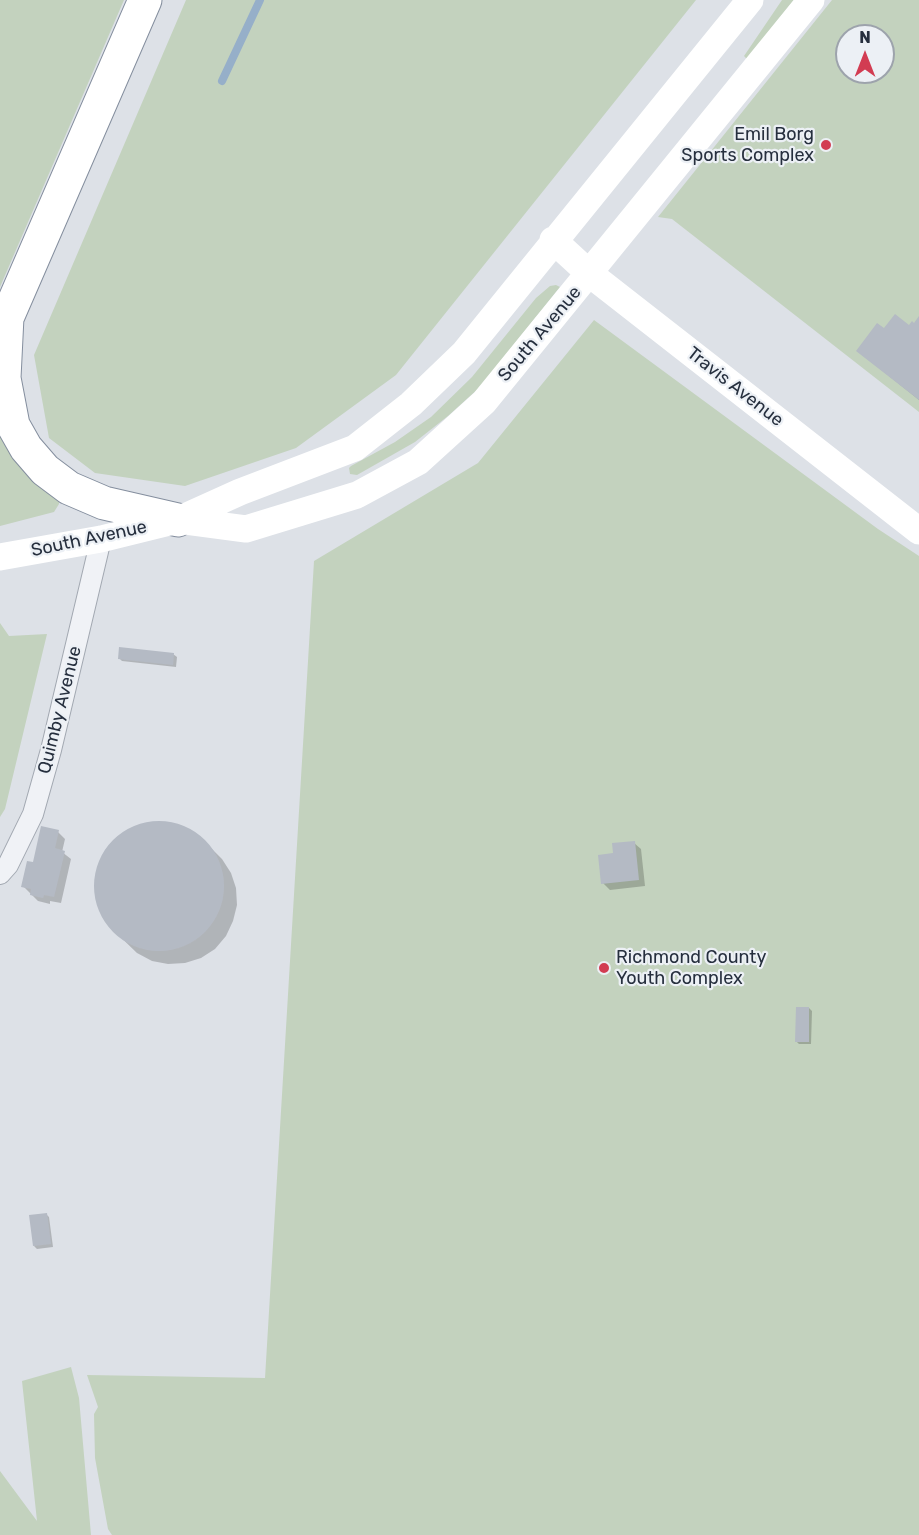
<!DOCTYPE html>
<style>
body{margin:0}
#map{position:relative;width:919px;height:1535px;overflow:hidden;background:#dde1e7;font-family:Rubik,sans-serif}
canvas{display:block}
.north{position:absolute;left:835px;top:24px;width:60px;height:60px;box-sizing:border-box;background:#ecf0f5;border:2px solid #9da3ac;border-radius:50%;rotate:0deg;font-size:16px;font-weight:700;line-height:24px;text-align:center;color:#262f3e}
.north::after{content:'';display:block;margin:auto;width:21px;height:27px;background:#d23c52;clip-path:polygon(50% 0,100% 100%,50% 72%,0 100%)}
</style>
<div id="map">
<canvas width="919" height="1535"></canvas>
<div class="north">N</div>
</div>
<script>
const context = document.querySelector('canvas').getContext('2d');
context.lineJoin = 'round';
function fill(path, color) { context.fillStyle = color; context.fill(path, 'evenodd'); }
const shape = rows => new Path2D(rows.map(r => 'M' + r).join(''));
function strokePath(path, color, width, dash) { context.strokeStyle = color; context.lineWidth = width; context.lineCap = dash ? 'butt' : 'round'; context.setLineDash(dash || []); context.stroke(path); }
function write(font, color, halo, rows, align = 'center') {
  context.font = font + ' Rubik,sans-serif'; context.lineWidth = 4.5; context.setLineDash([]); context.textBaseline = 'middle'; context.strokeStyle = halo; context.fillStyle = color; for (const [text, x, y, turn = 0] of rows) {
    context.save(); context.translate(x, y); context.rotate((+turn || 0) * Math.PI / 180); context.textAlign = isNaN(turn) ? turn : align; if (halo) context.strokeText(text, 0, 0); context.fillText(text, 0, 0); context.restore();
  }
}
const green = shape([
 [0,0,124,0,0,287],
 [186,0,696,0,396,375,296,448,185,486,95,473,49,438,34,355],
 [782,0,794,0,747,59,744,56],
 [832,0,919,0,919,412,672,219,658,217],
 [847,36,883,36,883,72,847,72],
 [556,285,560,287,479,388,448,416,415,442,357,475,350,474,349,468,351,466,395,442,431,417,472,377,536,298,550,286],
 [594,320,878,529,919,556,919,1535,112,1535,108,1529,95,1458,94,1414,98,1407,87,1375,265,1378,314,561,478,463],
 [0,427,59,500,59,504,54,512,0,526],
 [0,623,9,636,47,634,5,809,0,817],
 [71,1367,79,1398,91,1535,0,1535,0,1471,37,1521,22,1381]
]);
const shadow = shape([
 [919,318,919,400,858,351,884,330,909,327,914,325],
 [173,654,177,657,176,667,122,661,119,658],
 [164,822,180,825,195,833,207,844,222,859,231,873,236,888,237,905,233,921,226,936,215,949,201,958,185,963,168,964,152,961,137,953,110,927,101,913,96,898,95,881,98,865,106,849,117,837,131,828,147,823],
 [58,832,65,839,62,852,71,859,61,903,50,901,50,904,38,901,23,886,34,864],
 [634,843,641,849,645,886,610,890,603,883,614,854],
 [809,1008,812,1011,811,1044,799,1044,796,1041],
 [46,1214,49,1217,53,1247,37,1249,34,1246]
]);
const stream = shape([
 [222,81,260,0]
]);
const building = shape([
 [895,314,909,325,912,321,914,323,919,316,919,400,856,351,877,323,884,328],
 [119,647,174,653,173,665,118,659],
 '94 886a65 65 0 1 1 130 0a65 65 0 1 1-130 0Z',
 [41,826,59,830,55,848,65,851,54,897,44,895,43,898,30,895,31,889,21,887,27,861,33,862],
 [635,841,639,880,601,884,598,855,613,853,612,843],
 [796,1007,809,1007,809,1042,795,1042],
 [47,1213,51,1244,33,1246,29,1215]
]);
const street = shape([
 [0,874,8,865,33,814,51,750,101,539]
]);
const secondary = shape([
 [553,240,590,274,919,531],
 [178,520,246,529,357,495,418,462,484,402,811,0],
 [0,557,101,539,178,520,240,492,355,448,411,404,464,353,750,0]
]);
const highway = shape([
 [7,317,4,378,13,425,26,448,45,470,69,488,104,503,178,520],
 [0,334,145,0]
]);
const markers = [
 [826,145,6,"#d23c52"],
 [604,968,6,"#d23c52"]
];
const poiNames = [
 ["Emil Borg",814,135],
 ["Sports Complex",814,156],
 ["Richmond County",616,958,"left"],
 ["Youth Complex",616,979,"left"]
];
const streetNames = [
 ["South Avenue",540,334,-50],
 ["Travis Avenue",735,387,38],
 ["South Avenue",89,539,-12],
 ["Quimby Avenue",60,710,-76]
];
fill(green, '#c3d2be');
fill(shadow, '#0003');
strokePath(stream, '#96afc9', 8);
fill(building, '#b4bac4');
strokePath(street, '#a2a8b1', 22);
strokePath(highway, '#848e9e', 35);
strokePath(street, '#f0f2f6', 20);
strokePath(secondary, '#fff', 27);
strokePath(highway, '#fff', 33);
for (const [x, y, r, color] of markers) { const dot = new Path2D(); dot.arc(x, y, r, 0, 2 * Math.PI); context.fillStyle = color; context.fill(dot); strokePath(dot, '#ecf0f5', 2); }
write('18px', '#262f3e', '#ecf0f5', poiNames, 'right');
write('18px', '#262f3e', '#ecf0f5', streetNames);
</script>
